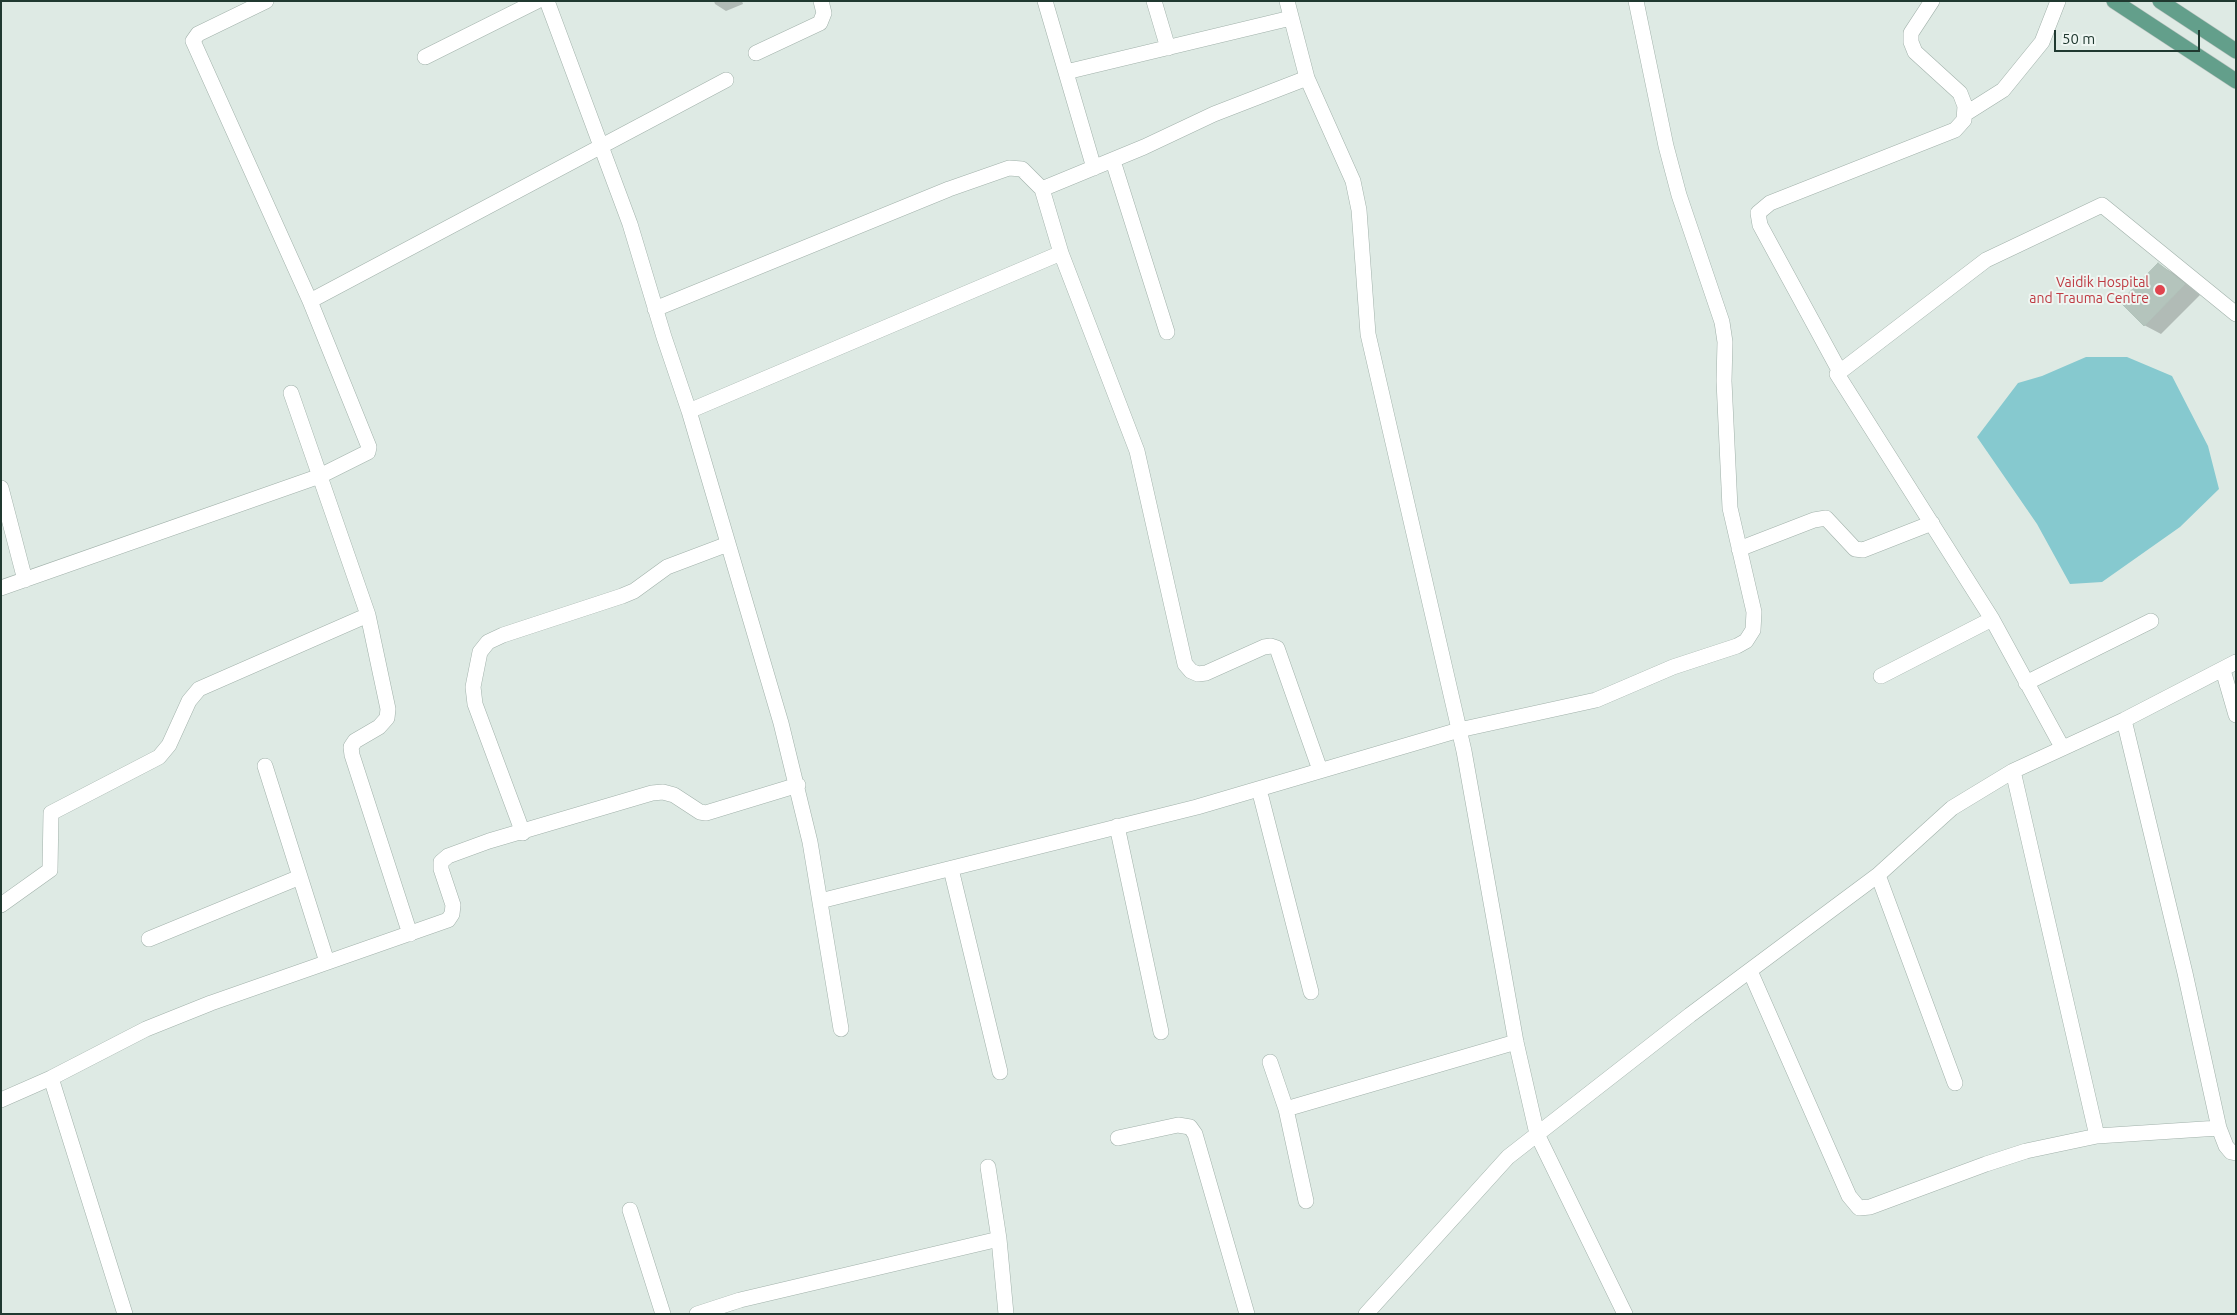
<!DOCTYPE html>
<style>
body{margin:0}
#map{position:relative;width:2237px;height:1315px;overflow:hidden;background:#deeae4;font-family:Ubuntu,sans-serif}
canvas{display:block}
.frame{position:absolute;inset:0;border:2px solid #203930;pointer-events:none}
.scale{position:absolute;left:2054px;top:30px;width:146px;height:22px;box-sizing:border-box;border:2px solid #203930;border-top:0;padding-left:6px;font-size:15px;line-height:18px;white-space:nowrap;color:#203930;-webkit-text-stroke:4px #eef6f2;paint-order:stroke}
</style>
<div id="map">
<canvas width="2237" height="1315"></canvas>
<div class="frame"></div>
<div class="scale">50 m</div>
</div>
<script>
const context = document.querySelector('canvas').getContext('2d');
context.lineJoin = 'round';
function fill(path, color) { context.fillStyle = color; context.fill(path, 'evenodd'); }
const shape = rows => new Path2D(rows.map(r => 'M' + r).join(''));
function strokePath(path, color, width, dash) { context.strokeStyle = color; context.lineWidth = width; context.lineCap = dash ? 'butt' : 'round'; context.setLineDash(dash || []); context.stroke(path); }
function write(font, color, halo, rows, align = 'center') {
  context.font = font + ' Ubuntu,sans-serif'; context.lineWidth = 4; context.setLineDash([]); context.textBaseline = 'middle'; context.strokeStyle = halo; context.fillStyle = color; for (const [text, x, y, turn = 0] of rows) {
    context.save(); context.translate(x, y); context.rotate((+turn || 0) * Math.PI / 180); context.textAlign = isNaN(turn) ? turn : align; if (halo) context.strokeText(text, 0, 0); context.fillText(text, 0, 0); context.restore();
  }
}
const water = shape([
 [2086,357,2127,357,2172,376,2208,446,2219,489,2180,527,2102,582,2070,584,2037,524,1977,437,2018,383,2042,376]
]);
const shadow = shape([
 [714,1,742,1,743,4,726,11,715,4],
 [2158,264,2175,274,2200,295,2161,334,2144,325]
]);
const building = shape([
 [2158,263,2185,284,2144,326,2120,302,2158,263]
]);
const minor = shape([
 [547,1,630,224,664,337,689,411,781,723,810,842,841,1029],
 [1045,1,1094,168],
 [1154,1,1168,48],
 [1287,1,1307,78,1353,181,1359,210,1368,334,1464,751,1516,1042,1537,1134,1625,1314],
 [756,53,820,23,824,13,821,1],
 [425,57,537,1],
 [1066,72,1291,18],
 [1965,114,2003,90,2042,42,2058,1],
 [1113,161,1167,332],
 [1042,189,1144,147,1214,114,1307,78],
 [310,301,726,80],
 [655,309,949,189,1009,168,1022,169,1042,189,1061,253,1137,451,1185,664,1191,671,1198,674,1206,673,1264,647,1271,646,1277,648,1320,770],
 [1840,372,1760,225,1758,213,1770,203,1955,130,1964,120,1965,106,1960,93,1915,52,1911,42,1911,33,1932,1],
 [291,393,368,615,388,709,387,718,379,727,355,741,351,747,352,755,410,934],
 [689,411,1061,253],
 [1,488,25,580],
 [1739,549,1814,520,1826,518,1855,549,1863,550,1932,523],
 [1,588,320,476,368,452,369,447,310,301,193,41,198,34,266,1],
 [2223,670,2236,715],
 [1881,676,1992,619],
 [2026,683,2151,621],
 [2124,720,2185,973,2219,1128,2226,1146,2231,1152,2236,1153],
 [2062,747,1992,619,1837,374,1986,260,2102,205,2236,314],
 [265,766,327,962],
 [2013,771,2097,1136],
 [1259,789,1311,992],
 [1117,826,1161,1032],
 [523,833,475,704,473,687,480,652,488,642,503,635,622,596,634,591,667,567,728,544],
 [951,869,1000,1072],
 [1878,875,1955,1083],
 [820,901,1197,807,1459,730,1596,700,1673,667,1737,646,1746,641,1753,630,1754,612,1730,508,1724,381,1725,342,1722,322,1679,195,1666,146,1636,1],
 [1,905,50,870,51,813,159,757,169,745,189,701,199,689,368,615],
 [149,939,300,877],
 [1750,971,1849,1196,1859,1208,1870,1207,1986,1164,2026,1151,2097,1136,2219,1128],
 [1270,1062,1286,1109,1306,1201],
 [51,1078,125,1314],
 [1,1100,51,1078,146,1029,211,1003,448,920,452,914,453,905,441,869,441,862,448,856,489,841,652,793,663,792,674,795,700,812,706,813,798,785],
 [1286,1109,1516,1042],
 [1118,1138,1178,1125,1190,1127,1195,1134,1247,1314],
 [988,1167,999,1239,1006,1314],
 [630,1210,663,1314],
 [697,1314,740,1300,999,1239],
 [1366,1314,1508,1157,1690,1015,1878,875,1952,808,2013,771,2124,720,2236,662]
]);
const major = shape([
 [2114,1,2236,81],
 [2160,1,2236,51]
]);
const markers = [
 [2160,290,6,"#e0444e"]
];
const healthNames = [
 ["Vaidik Hospital",2149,282],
 ["and Trauma Centre",2149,298]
];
fill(water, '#86c9cf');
fill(shadow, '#0003');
fill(building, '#b4c4bc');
strokePath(building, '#b1c3ba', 1);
strokePath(minor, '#a1b1aa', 16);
strokePath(major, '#bcc4c1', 16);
strokePath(minor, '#fff', 15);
strokePath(major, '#639f8b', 15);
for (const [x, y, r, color] of markers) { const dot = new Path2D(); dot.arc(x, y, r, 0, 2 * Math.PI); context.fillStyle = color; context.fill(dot); strokePath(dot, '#eef6f2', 2); }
write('14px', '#be3a42', '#eef6f2', healthNames, 'right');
</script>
